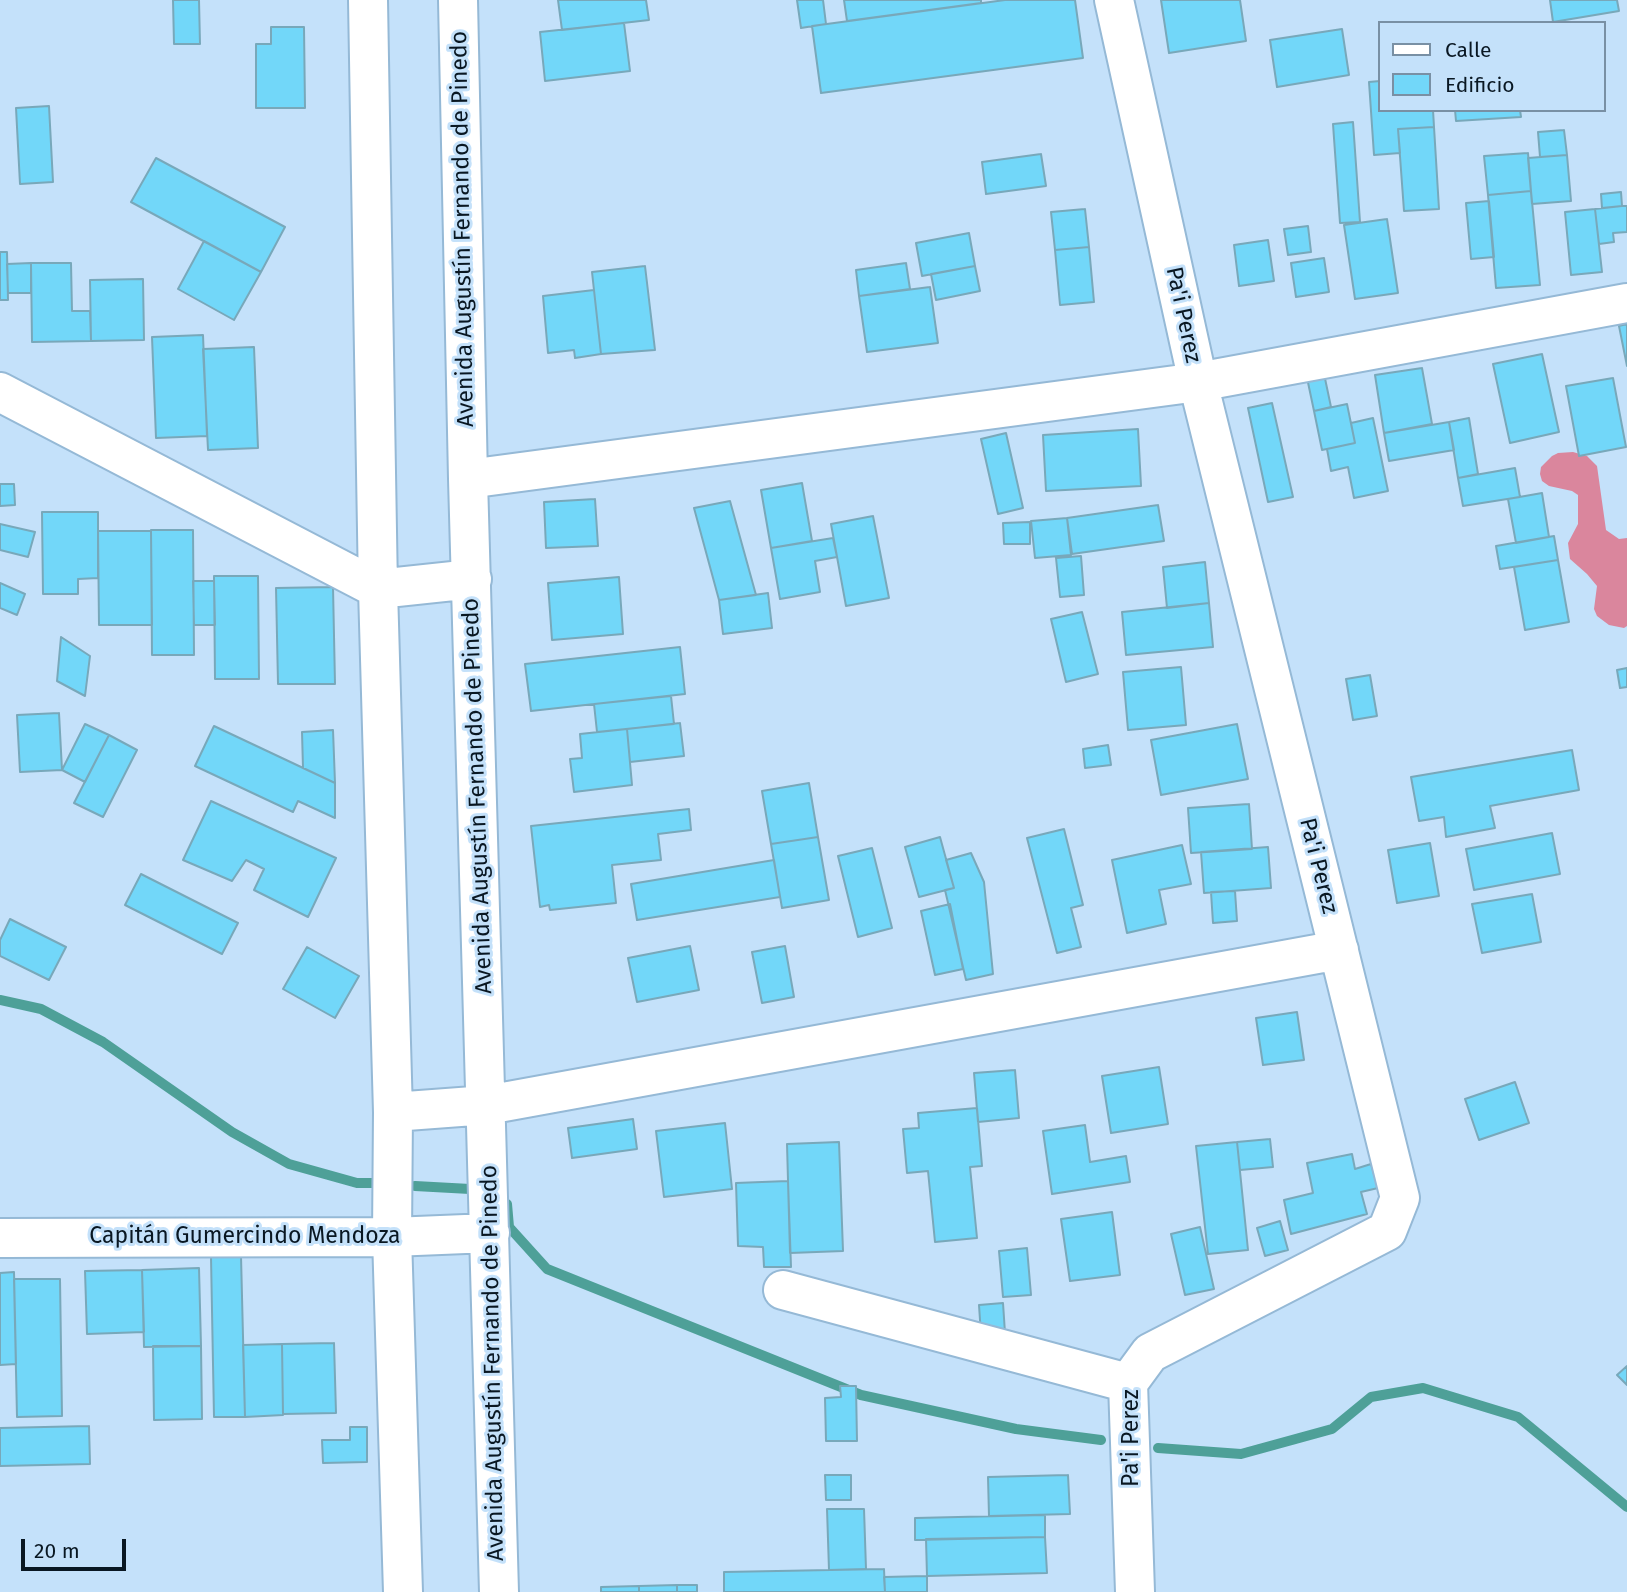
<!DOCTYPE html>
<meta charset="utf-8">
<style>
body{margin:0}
#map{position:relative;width:1627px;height:1592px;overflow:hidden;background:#c4e1fa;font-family:"Fira Sans",sans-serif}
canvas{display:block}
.legend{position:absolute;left:1378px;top:21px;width:228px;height:91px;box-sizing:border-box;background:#c4e1fa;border:2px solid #7990a4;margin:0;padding:9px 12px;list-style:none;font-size:21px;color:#091722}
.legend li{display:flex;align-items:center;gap:14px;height:35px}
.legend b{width:35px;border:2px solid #7990a4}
.scale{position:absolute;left:21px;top:1539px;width:105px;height:32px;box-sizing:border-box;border:4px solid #091722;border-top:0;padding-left:9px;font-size:21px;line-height:24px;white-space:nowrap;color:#091722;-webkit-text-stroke:5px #c4e1fa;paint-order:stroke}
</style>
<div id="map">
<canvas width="1627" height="1592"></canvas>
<ul class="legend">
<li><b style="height:9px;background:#fff"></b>Calle</li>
<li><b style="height:19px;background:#72d7f9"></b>Edificio</li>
</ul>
<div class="scale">20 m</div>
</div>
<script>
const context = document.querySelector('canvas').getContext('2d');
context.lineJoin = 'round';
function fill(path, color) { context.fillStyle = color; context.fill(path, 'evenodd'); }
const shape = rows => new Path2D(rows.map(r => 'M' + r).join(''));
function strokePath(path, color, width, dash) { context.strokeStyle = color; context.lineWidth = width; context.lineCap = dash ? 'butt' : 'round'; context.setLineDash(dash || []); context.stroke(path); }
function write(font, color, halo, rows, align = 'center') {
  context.font = font + ' "Fira Sans",sans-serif'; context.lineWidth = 6; context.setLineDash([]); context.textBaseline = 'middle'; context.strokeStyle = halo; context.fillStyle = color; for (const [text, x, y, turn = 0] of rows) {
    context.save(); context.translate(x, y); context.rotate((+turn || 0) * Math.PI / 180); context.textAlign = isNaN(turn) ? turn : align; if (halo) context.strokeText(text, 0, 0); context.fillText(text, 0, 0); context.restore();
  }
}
const forest = shape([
 [1573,452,1587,456,1597,466,1606,530,1619,539,1627,538,1627,626,1624,628,1609,625,1597,616,1594,609,1597,586,1587,574,1570,559,1568,543,1578,524,1578,495,1572,491,1549,486,1542,481,1540,474,1541,467,1552,456,1558,453]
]);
const stream = shape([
 [0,1000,41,1009,103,1042,232,1132,289,1164,357,1183,375,1183],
 [415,1186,470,1189],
 [507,1204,509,1227,547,1269,861,1395,1016,1429,1101,1440],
 [1158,1448,1241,1454,1332,1429,1371,1397,1423,1388,1518,1417,1627,1507]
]);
const building = shape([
 [173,0,199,0,200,44,174,44,173,0],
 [558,0,646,0,649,20,562,30,558,0],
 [797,0,823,0,826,24,801,28,797,0],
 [844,0,981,0,981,3,847,21,844,0],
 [1005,0,1075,0,1083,58,821,93,812,26,1005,0],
 [1161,0,1240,0,1246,41,1169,53,1161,0],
 [1550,0,1617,0,1619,11,1553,22,1550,0],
 [624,23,630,71,545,81,540,32,624,23],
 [271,27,304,27,305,108,256,108,256,44,271,44,271,27],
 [1342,29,1349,75,1277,87,1270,40,1342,29],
 [1380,81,1380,110,1433,110,1434,127,1398,129,1400,153,1374,155,1369,82,1380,81],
 [49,106,53,182,20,184,16,108,49,106],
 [1455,110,1520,110,1521,117,1456,121,1455,110],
 [1353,122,1360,222,1340,223,1333,124,1353,122],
 [1434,127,1439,209,1404,211,1398,129,1434,127],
 [1564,130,1567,155,1540,157,1538,132,1564,130],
 [1528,153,1531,191,1488,195,1484,156,1528,153],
 [1041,154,1046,186,986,194,982,162,1041,154],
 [1567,155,1571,201,1532,204,1528,158,1567,155],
 [156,158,285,227,261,272,131,202,156,158],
 [1531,191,1540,285,1496,288,1488,195,1531,191],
 [1621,192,1622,206,1602,208,1601,194,1621,192],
 [1489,201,1494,257,1471,259,1466,203,1489,201],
 [1622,206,1627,206,1627,232,1613,233,1614,242,1599,244,1595,209,1622,206],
 [1085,209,1089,247,1055,250,1051,212,1085,209],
 [1595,209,1602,272,1571,275,1565,212,1595,209],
 [1387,219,1398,293,1355,299,1344,225,1387,219],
 [1308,226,1311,252,1288,255,1284,229,1308,226],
 [969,233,975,266,922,276,916,243,969,233],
 [1268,240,1274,281,1239,286,1234,245,1268,240],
 [204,241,261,272,234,320,178,289,204,241],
 [1089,247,1094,302,1060,305,1055,250,1089,247],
 [0,252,7,252,8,300,0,300,0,252],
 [1324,258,1329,292,1296,297,1291,263,1324,258],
 [31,263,31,293,8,293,7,264,31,263],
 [31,263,71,263,72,311,90,311,91,341,32,342,31,263],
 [906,263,910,289,859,296,856,270,906,263],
 [645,266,655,350,601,354,592,272,645,266],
 [975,266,980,291,936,300,931,274,975,266],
 [143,279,144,340,91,341,90,280,143,279],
 [930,287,938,343,867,352,859,296,930,287],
 [594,290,601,354,575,358,574,350,548,353,543,296,594,290],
 [1627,324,1627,366,1619,326,1627,324],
 [203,335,207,436,156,438,152,337,203,335],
 [254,347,258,448,208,450,203,349,254,347],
 [1542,354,1559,432,1510,443,1493,364,1542,354],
 [1422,368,1432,424,1384,433,1375,375,1422,368],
 [1323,369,1331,407,1314,411,1306,373,1323,369],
 [1613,378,1626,447,1579,456,1566,386,1613,378],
 [1272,403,1293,497,1268,502,1248,408,1272,403],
 [1347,404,1355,443,1322,450,1314,411,1347,404],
 [1373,418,1388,491,1354,498,1348,467,1331,471,1327,449,1355,443,1351,423,1373,418],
 [1469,418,1478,474,1458,478,1449,422,1469,418],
 [1449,422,1454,450,1389,461,1384,433,1449,422],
 [1138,429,1141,486,1046,491,1043,435,1138,429],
 [1006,433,1023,508,998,514,981,439,1006,433],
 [1515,468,1520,497,1463,506,1458,478,1515,468],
 [802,483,812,541,771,548,761,490,802,483],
 [0,484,14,484,15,505,0,506,0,484],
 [1542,493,1549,537,1516,543,1508,499,1542,493],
 [595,499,598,546,546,548,544,502,595,499],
 [730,501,756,595,719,600,694,508,730,501],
 [1158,505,1164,541,1072,554,1067,518,1158,505],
 [42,512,98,512,98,578,78,579,78,594,43,594,42,512],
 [873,516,889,598,846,606,831,524,873,516],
 [1067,518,1071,555,1035,558,1031,521,1067,518],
 [1030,522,1030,544,1004,544,1003,523,1030,522],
 [0,524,35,532,28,557,0,550,0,524],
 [151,530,193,530,194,655,152,655,151,530],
 [98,531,151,531,152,625,99,625,98,531],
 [1554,536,1558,560,1500,569,1496,546,1554,536],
 [833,538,837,557,815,561,820,592,780,599,771,548,833,538],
 [1081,556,1084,595,1060,597,1056,558,1081,556],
 [1558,560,1569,622,1525,630,1514,567,1558,560],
 [1205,562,1209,603,1167,608,1163,567,1205,562],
 [214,576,258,576,259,679,215,679,214,576],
 [619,577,623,634,552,640,548,583,619,577],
 [193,581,214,581,215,625,194,625,193,581],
 [0,583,25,594,17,615,0,608,0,583],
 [333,587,335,684,278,684,276,588,333,587],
 [768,593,772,628,723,634,719,600,768,593],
 [1209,603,1213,647,1126,655,1122,612,1209,603],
 [1082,612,1098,674,1066,682,1051,619,1082,612],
 [61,637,90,656,85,696,57,681,61,637],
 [680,647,685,694,531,711,525,664,680,647],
 [1181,667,1186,725,1128,730,1123,672,1181,667],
 [1627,668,1627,687,1620,688,1617,670,1627,668],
 [1370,675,1377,716,1353,720,1346,679,1370,675],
 [671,696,674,724,597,732,594,704,671,696],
 [59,713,62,770,20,772,17,715,59,713],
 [680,723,684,756,630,762,627,729,680,723],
 [85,724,109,735,85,782,62,770,85,724],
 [1237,724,1248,779,1161,795,1151,740,1237,724],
 [214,726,335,783,335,818,298,801,293,812,195,766,214,726],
 [627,729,632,785,574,792,570,759,582,758,580,734,627,729],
 [333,730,335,783,303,768,302,732,333,730],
 [109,735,137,750,103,817,74,803,109,735],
 [1108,745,1111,765,1085,768,1083,749,1108,745],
 [1572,750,1579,790,1490,806,1495,828,1446,837,1444,817,1419,821,1411,777,1572,750],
 [809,783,818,837,771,844,762,791,809,783],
 [211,801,336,858,308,917,254,890,264,869,246,860,232,881,183,860,211,801],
 [1249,804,1252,849,1191,853,1188,808,1249,804],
 [689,809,691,830,658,834,661,860,612,865,616,903,550,910,549,905,540,907,531,826,689,809],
 [1064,829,1083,905,1071,908,1081,947,1057,953,1027,838,1064,829],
 [1552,833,1560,874,1474,890,1466,849,1552,833],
 [818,837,829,900,782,908,771,844,818,837],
 [940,837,954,888,919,897,905,847,940,837],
 [1430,843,1439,896,1397,903,1388,850,1430,843],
 [1182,845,1191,884,1159,890,1166,924,1127,933,1112,860,1182,845],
 [1268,847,1271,888,1204,893,1201,852,1268,847],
 [872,848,892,928,858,937,838,856,872,848],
 [971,853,984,882,993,974,966,980,945,890,954,888,946,860,971,853],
 [774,860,780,897,637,920,631,884,774,860],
 [141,874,238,923,222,954,125,905,141,874],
 [1235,891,1237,921,1213,923,1211,892,1235,891],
 [1532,894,1541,942,1482,953,1472,904,1532,894],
 [950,904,963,969,935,975,921,911,950,904],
 [10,919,66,947,49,980,0,956,0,940,10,919],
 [690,946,699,990,637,1002,628,958,690,946],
 [785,946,794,997,762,1003,752,952,785,946],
 [307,947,359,976,335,1018,283,989,307,947],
 [1297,1012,1304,1060,1263,1065,1256,1018,1297,1012],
 [1159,1067,1168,1124,1111,1133,1102,1076,1159,1067],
 [1015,1070,1019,1118,978,1122,974,1073,1015,1070],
 [1515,1082,1529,1123,1479,1140,1465,1099,1515,1082],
 [977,1108,982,1166,970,1167,977,1238,935,1242,928,1171,907,1173,903,1129,919,1128,918,1113,977,1108],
 [633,1119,637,1149,572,1158,568,1128,633,1119],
 [725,1123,732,1189,664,1197,656,1131,725,1123],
 [1085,1125,1090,1162,1126,1156,1130,1182,1052,1194,1043,1131,1085,1125],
 [1270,1139,1273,1167,1240,1170,1237,1142,1270,1139],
 [839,1142,843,1251,790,1253,787,1144,839,1142],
 [1237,1142,1248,1250,1208,1254,1196,1146,1237,1142],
 [1352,1154,1355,1169,1371,1164,1378,1188,1361,1192,1367,1214,1291,1234,1284,1200,1313,1193,1307,1163,1352,1154],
 [788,1181,791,1267,764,1267,763,1247,738,1246,736,1183,788,1181],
 [1112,1212,1120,1275,1070,1281,1061,1219,1112,1212],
 [1280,1221,1288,1250,1265,1256,1257,1228,1280,1221],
 [1200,1227,1214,1289,1185,1295,1171,1234,1200,1227],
 [1027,1248,1031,1295,1003,1297,999,1251,1027,1248],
 [241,1256,245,1417,214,1417,211,1257,241,1256],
 [199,1268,201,1346,144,1347,142,1270,199,1268],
 [142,1270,144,1332,87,1334,85,1271,142,1270],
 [14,1272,16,1364,0,1365,0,1273,14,1272],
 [14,1279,60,1279,62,1416,17,1417,14,1279],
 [1003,1303,1005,1333,981,1335,979,1305,1003,1303],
 [334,1343,336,1413,283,1414,282,1344,334,1343],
 [282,1344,283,1415,245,1417,243,1345,282,1344],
 [153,1346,201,1346,202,1419,154,1420,153,1346],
 [1627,1366,1627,1385,1617,1375,1627,1366],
 [840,1386,856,1386,857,1441,826,1441,825,1398,841,1397,840,1386],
 [89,1426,90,1464,0,1466,0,1428,89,1426],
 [350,1427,367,1427,367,1462,323,1463,322,1440,350,1440,350,1427],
 [825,1475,851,1475,851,1500,826,1500,825,1475],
 [1068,1475,1070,1514,989,1516,988,1477,1068,1475],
 [827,1509,864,1509,866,1569,829,1570,827,1509],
 [1045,1515,1045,1537,915,1540,915,1518,1045,1515],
 [1045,1537,1047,1573,927,1576,926,1539,1045,1537],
 [884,1569,885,1592,724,1592,724,1572,884,1569],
 [927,1576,927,1592,885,1592,884,1577,927,1576],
 [677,1585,677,1592,639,1592,639,1586,677,1585],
 [677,1585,697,1585,697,1592,677,1592,677,1585],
 [639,1586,639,1592,601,1592,601,1587,639,1586]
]);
const minor = shape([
 [368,0,378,589,393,1112,392,1237,403,1592],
 [458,0,468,479,499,1592],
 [1114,0,1198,382,1400,1198,1387,1231,1150,1353,1128,1383,1135,1592],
 [0,392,378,589,472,579],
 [468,479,1198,382,1627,303],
 [393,1112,487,1105,1339,950],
 [0,1238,392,1237,490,1233],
 [783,1290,1128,1383]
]);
const streetNames = [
 ["Avenida Augustín Fernando de Pinedo",463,229,-91],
 ["Pa'i Perez",1183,315,78],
 ["Avenida Augustín Fernando de Pinedo",478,796,-92],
 ["Pa'i Perez",1318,866,76],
 ["Capitán Gumercindo Mendoza",245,1237],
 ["Avenida Augustín Fernando de Pinedo",493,1363,-91],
 ["Pa'i Perez",1132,1438,-90]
];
fill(forest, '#da869d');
strokePath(stream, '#4ea098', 10);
fill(building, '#72d7f9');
strokePath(building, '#78a8ba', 2);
strokePath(minor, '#95b9d6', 42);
strokePath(minor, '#fff', 38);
write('23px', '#091722', '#c4e1fa', streetNames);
</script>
